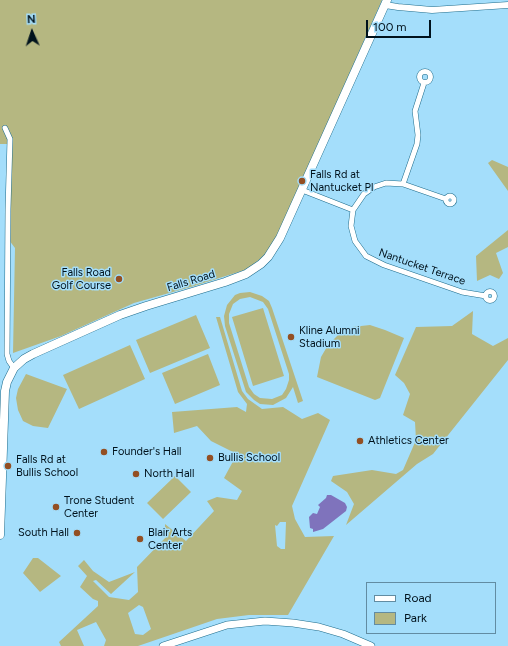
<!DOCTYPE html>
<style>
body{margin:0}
#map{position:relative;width:508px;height:646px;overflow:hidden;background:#a4defb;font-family:Figtree,sans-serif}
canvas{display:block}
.legend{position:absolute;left:366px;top:582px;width:130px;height:52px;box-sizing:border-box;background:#a4defb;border:1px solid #628ca2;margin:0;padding:5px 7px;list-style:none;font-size:12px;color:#00121c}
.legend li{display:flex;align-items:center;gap:8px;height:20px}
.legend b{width:20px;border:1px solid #628ca2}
.north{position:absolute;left:12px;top:12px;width:40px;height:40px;-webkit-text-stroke:3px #a4defb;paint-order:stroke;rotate:357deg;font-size:11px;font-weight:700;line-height:16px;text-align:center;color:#00121c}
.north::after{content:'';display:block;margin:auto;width:14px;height:18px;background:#00121c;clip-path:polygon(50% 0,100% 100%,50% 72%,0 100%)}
.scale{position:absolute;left:366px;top:20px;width:65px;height:18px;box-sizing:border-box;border:2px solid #00121c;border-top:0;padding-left:5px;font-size:12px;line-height:14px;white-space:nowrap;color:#00121c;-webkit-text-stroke:3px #a4defb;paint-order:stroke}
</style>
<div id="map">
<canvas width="508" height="646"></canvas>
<ul class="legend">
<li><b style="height:5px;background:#fff"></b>Road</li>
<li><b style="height:11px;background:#b5b781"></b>Park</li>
</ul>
<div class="north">N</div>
<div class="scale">100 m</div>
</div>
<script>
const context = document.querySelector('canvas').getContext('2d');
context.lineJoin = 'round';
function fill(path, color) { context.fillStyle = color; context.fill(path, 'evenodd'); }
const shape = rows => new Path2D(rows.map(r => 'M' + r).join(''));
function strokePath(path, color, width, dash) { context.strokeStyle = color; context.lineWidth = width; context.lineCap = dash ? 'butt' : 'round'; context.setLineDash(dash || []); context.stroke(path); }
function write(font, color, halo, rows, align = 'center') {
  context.font = font + ' Figtree,sans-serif'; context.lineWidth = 3; context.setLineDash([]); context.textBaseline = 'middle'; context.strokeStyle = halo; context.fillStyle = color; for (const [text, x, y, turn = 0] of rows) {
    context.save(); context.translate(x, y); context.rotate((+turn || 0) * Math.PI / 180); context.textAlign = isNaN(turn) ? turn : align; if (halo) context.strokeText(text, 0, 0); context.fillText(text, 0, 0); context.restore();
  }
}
const green = shape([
 [0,0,382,0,278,235,267,253,248,269,194,286,134,303,61,336,13,353,15,248,6,236,8,144,0,144],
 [492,160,508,167,508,191,488,163],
 [508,230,508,247,496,253,503,273,499,279,490,275,477,281,476,256],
 [250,292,262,296,269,301,272,308,303,401,298,403,293,387,286,398,273,405,260,404,254,400,246,392,225,326,224,316,227,305,235,295,240,293],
 [250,297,263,302,268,309,289,374,289,380,286,389,282,395,272,399,260,398,254,394,249,387,229,323,229,314,233,304,240,299],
 [263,308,284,376,253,386,232,317],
 [473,311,472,334,493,346,508,338,508,360,433,454,417,464,346,525,354,504,347,492,331,481,333,476,372,470,396,474,403,470,416,440,415,422,403,415,410,394,404,383,395,375,416,327,452,326],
 [196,315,210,348,150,373,136,340],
 [216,317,220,317,242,391,248,399,262,409,283,407,302,419,318,413,330,420,292,506,295,519,305,537,334,536,288,615,249,615,217,619,138,646,104,646,106,640,96,622,77,630,84,646,61,646,59,642,98,606,98,601,93,599,80,587,87,576,78,566,84,560,93,571,109,582,135,572,111,594,96,580,93,581,109,597,129,600,138,592,137,567,169,534,165,527,165,524,186,541,214,511,207,501,217,497,237,500,242,491,224,478,237,454,211,441,197,426,174,433,172,412,237,407,246,412,247,404,238,392],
 [280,522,286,522,285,549,281,549,277,546,275,525,277,526],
 [139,605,143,607,151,629,143,635,135,634,128,613],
 [370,325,385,330,404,338,380,398,375,400,317,377,321,357,328,345,338,335,352,327],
 [130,345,145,379,79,409,63,375],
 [208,354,220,385,175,404,162,373],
 [26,374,67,389,48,428,33,426,23,421,18,410,16,398,18,389],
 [175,476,191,492,163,519,147,503],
 [33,558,38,558,61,576,40,592,23,573]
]);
const water = shape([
 [327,495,331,495,345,503,347,507,346,511,323,529,313,532,313,529,310,528,309,517,313,513,317,514,320,507,318,505,326,498]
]);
const minor = shape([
 '419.5 77a5.5 5.5 0 1 1 11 0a5.5 5.5 0 1 1-11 0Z',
 [5,128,10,139,8,209,7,354,9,361,14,368],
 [403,184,417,144,418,135,415,111,424,83],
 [302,190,353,210],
 '446 200a4 4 0 1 1 8 0a4 4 0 1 1-8 0Z',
 [446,199,403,184,386,183,374,187,364,194,353,210,351,226,355,241,366,256,384,265,462,292,486,296],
 '485.5 296a4.5 4.5 0 1 1 9 0a4.5 4.5 0 1 1-9 0Z'
]);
const tertiary = shape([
 [385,5,398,7,432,10,508,5]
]);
const secondary = shape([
 [163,646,227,625,265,621,293,623,319,627,343,634,371,646]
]);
const primary = shape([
 [0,535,5,391,7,382,14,368,24,359,33,354,120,315,146,306,225,282,246,274,261,264,268,257,280,238,387,0]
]);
const markers = [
 [302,181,4,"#934f23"],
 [119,279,4,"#934f23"],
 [291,337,4,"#934f23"],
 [360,441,4,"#934f23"],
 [104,452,4,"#934f23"],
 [210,458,4,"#934f23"],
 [8,466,4,"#934f23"],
 [136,474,4,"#934f23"],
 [56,507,4,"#934f23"],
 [77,533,4,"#934f23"],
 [140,539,4,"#934f23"]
];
const poiNames = [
 ["Falls Rd at",310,175],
 ["Nantucket Pl",310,188],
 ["Falls Road",111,273,"right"],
 ["Golf Course",111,286,"right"],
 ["Kline Alumni",299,331],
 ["Stadium",299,344],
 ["Athletics Center",368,441],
 ["Founder's Hall",112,452],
 ["Bullis School",218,458],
 ["Falls Rd at",16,460],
 ["Bullis School",16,473],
 ["North Hall",144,474],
 ["Trone Student",64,501],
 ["Center",64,514],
 ["South Hall",69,533,"right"],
 ["Blair Arts",148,533],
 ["Center",148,546]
];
const streetNames = [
 ["Nantucket Terrace",422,267,19],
 ["Falls Road",191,281,-17]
];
fill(green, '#b5b781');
fill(water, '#7f73bc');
strokePath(minor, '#1d6c8c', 6);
strokePath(tertiary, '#1d6c8c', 7);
strokePath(secondary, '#1d6c8c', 8);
strokePath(primary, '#1d6c8c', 9);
strokePath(minor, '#fff', 5);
strokePath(tertiary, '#fff', 6);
strokePath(secondary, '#fff', 7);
strokePath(primary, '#fff', 8);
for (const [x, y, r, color] of markers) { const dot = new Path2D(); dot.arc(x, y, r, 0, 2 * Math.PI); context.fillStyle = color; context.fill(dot); strokePath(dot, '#a4defb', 1.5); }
write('11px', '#00121c', '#a4defb', poiNames, 'left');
write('11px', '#00121c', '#a4defb', streetNames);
</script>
